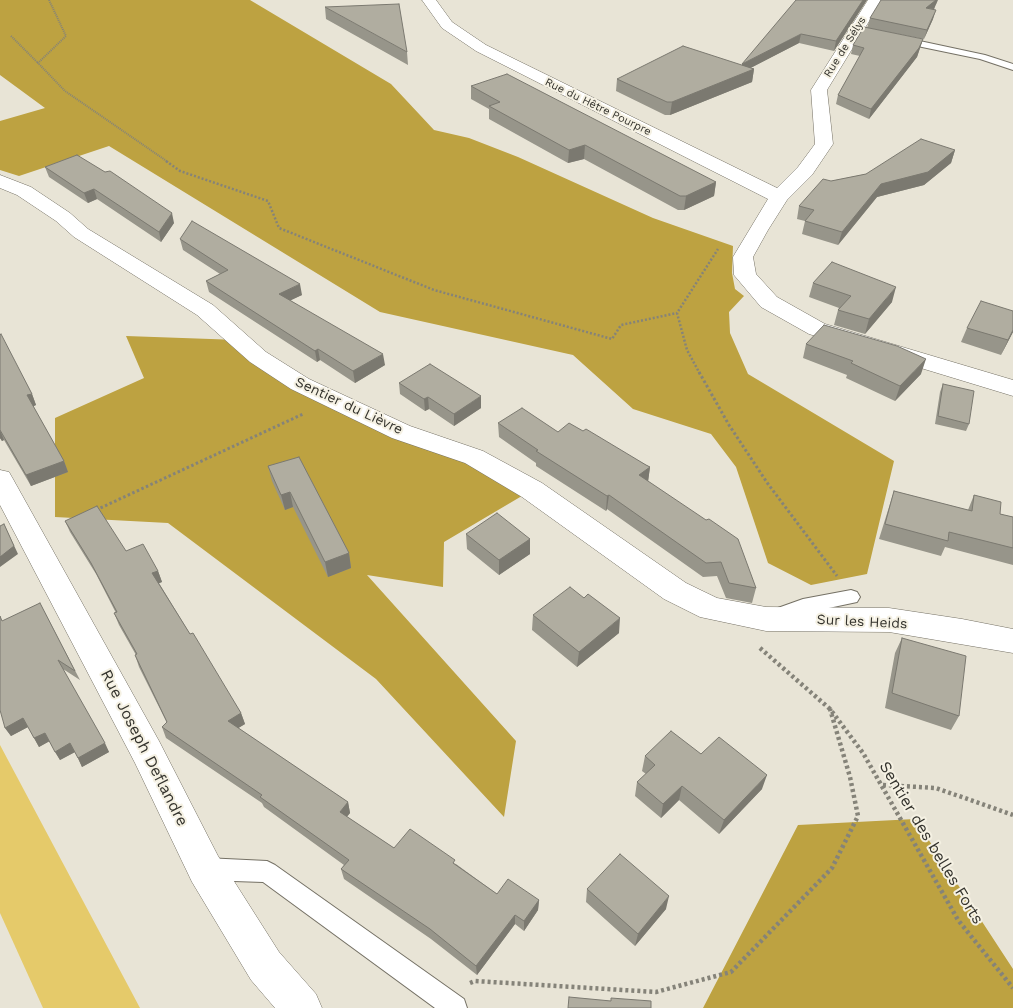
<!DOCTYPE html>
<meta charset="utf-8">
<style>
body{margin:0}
canvas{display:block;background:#e8e4d6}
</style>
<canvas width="1013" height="1008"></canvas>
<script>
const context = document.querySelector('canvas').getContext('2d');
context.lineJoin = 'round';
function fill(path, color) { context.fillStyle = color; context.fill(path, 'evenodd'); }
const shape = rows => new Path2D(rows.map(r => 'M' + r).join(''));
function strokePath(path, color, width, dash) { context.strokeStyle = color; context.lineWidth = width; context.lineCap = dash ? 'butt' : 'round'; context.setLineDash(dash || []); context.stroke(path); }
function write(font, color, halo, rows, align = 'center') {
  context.font = font + ' "Work Sans",sans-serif'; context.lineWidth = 4; context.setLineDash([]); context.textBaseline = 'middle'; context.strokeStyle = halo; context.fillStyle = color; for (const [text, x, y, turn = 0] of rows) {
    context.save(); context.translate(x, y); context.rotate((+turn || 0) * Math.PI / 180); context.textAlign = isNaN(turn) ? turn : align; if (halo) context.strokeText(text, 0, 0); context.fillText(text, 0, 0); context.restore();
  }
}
const forest = shape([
 [0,0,250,0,391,84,434,130,469,138,518,157,653,218,733,246,732,273,735,289,744,296,729,312,730,333,748,374,894,461,867,574,811,585,768,563,736,467,711,434,633,409,573,355,380,312,109,146,19,176,0,170,0,121,45,108,0,75],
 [126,336,239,340,258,357,532,490,444,542,443,587,367,575,516,741,504,817,376,679,168,523,55,517,55,418,144,378],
 [915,819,1013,969,1013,1008,703,1008,798,825]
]);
const water = shape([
 [0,745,140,1008,43,1008,0,913]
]);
const pathFar3 = shape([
 [49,0,66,36,38,63,65,91,168,162],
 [11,36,38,63]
]);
const pathFar2 = shape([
 [166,161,180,171,268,201,279,228,434,290,612,339,621,325,677,313],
 [700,374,687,350,677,313,718,249]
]);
const pathFar1 = shape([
 [699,372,729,425,768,484,837,576],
 [96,510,303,414]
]);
const path = shape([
 [760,648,830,709,863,753,958,920,1013,988],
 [883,785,936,788,1013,815],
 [470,983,475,981,656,992,731,972,832,868,858,816,850,777,830,709]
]);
const lane = shape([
 [901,37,985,55,1013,64,1013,70,980,59,898,42,897,40,901,37],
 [851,590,857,592,860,597,857,602,805,613,781,621,775,619,772,614,775,609,803,599,851,590],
 [205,858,267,861,275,865,464,999,467,1008,435,1008,263,882,205,880,197,876,194,869,197,862,205,858]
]);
const street = shape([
 [422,0,436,0,452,22,486,45,777,188,798,167,815,144,811,90,868,0,882,0,827,90,833,144,812,175,787,200,768,230,753,257,756,274,777,297,825,324,1013,380,1013,396,809,334,761,307,734,275,733,257,768,199,476,51,442,28,422,0],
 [0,175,31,187,70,213,88,229,213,305,266,352,309,379,410,426,483,451,542,483,686,583,717,598,766,607,889,608,962,619,1013,629,1013,653,889,632,766,631,700,617,664,599,522,497,465,463,392,438,291,389,250,362,197,315,74,237,56,221,17,195,0,188,0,175],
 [0,470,9,472,13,479,159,741,218,856,279,952,316,994,322,1008,275,1008,251,980,192,882,135,763,0,505,0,470]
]);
const wall = shape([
 [867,0,834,51,799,43,750,68,754,69,752,82,670,115,665,115,616,91,617,79,742,65,742,64],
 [937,3,935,4,934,10,933,19,924,39,867,28,870,18],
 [325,7,407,52,408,65,326,19],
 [923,39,917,57,869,119,836,104,838,95,860,56,851,54,853,45],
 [471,86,716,182,714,196,684,210,678,210,584,159,568,163,489,119,489,109,471,99],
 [955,150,951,163,924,185,877,197,838,245,802,234,805,221,797,219,799,206,831,181,866,174],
 [45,167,174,223,161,242,97,199,88,203,49,177],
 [180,239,302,295,290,300,385,365,355,383,320,360,317,362,209,292,206,281,220,274,183,250],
 [813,283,892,302,865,334,834,325,838,310,839,308,809,297],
 [967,328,1013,332,1001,355,961,342],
 [0,335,32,394,36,405,33,406,64,461,68,472,31,486,4,440,2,441,0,438],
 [806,344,921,374,895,401,846,378,847,375,803,358],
 [399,383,481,408,454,426,429,409,425,411,400,394],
 [943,384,969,424,966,431,935,424,940,392],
 [498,423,558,432,583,431,650,467,648,481,756,588,752,603,726,598,717,576,703,577,607,509,606,511,536,466,536,463,499,437],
 [268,466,349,553,351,568,328,577,293,507,285,510,272,481],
 [894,491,968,510,974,495,1000,514,1013,517,1013,565,945,547,941,556,879,539],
 [65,521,126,551,158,571,162,582,159,583,190,634,241,713,245,724,238,728,348,802,350,813,347,817,394,848,456,864,497,894,539,900,538,910,524,931,515,924,477,975,431,939,344,879,341,869,344,865,264,807,262,803,166,738,162,727,167,723,139,667,135,655,136,655,119,625,114,613,116,613,96,574,70,532],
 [466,534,530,539,530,554,499,575,467,549],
 [40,603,80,680,63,669,109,752,82,767,75,752,60,760,49,741,39,747,28,727,11,736,5,728,3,621],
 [533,615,619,633,577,667,532,630],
 [902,638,959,716,951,730,885,708,895,653],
 [701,754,762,789,719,834,679,800,661,818,635,796,637,782,646,774,642,771,645,756],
 [587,889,666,909,635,946,586,902]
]);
const shadedWall = shape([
 [863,0,867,0,834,51,836,41],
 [932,0,938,0,934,9,926,8],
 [936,10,933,19,924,39,927,30],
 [801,34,799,43,741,73,742,64],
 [923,39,917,57,869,119,871,109],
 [754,69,752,82,670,115,672,102],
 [585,145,584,159,568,163,569,150],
 [955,150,951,163,924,185,877,197,838,245,842,232,881,184],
 [716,182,714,196,684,210,686,196],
 [94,189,97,199,88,203,84,193],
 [172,213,174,223,161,242,159,232],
 [300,284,302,295,281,305,279,294],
 [896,287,892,302,865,334,869,319],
 [1013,330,1013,332,1001,355,1008,340],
 [318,349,320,360,317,362,315,351],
 [383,354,385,365,355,383,353,371],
 [926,359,921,374,895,401,900,386],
 [32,394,36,405,32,407,27,395],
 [481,396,481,408,454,426,454,414],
 [428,397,429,409,425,411,424,399],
 [0,430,4,440,2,441,0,438],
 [64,461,68,472,31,486,26,475],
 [650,467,648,482,639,475],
 [290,492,293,507,285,510,281,495],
 [609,495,607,509,606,511,607,496],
 [4,524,18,554,0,567,0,557],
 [530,539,530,554,499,575,499,560],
 [349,553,351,568,328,577,325,562],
 [158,571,162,582,157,584,152,573],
 [620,618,619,633,577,667,579,652],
 [241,713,245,724,232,732,228,721],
 [23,718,28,727,11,736,5,728],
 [45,733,50,741,39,747,34,738],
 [70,743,75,752,60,760,55,752],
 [105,743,109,752,82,767,78,758],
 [767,775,762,789,719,834,724,820],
 [682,786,679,800,661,818,663,804],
 [348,802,350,813,342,822,340,812],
 [669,896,666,909,635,946,638,934],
 [539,900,538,910,524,931,524,921],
 [515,915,515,924,477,975,476,966]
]);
const building = shape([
 [796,0,863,0,836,41,801,34,742,64,796,0],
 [881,0,936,0,926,8,936,10,927,30,870,18,881,0],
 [399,4,407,52,325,7,399,4],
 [864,27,923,39,919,48,871,109,838,95,864,48,853,45,864,27],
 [683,46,754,69,672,102,667,102,617,79,683,46],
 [507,74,716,182,686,196,680,196,585,145,569,150,489,106,500,102,471,86,507,74],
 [921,139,955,150,928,172,881,184,842,232,805,221,814,210,799,206,823,179,831,181,866,174,921,139],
 [77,155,105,172,110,171,172,213,159,232,94,189,84,193,45,167,77,155],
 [192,221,300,284,279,294,383,354,353,371,318,349,315,351,206,281,228,270,180,239,192,221],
 [832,262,896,287,869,319,838,310,851,296,813,283,832,262],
 [981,301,1013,311,1013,330,1008,340,967,328,981,301],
 [824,325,897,346,926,359,900,386,851,363,853,361,806,344,824,325],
 [1,334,32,394,27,395,64,461,26,475,0,430,0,335,1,334],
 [430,364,481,396,454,414,428,397,424,399,399,383,430,364],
 [943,384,974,391,969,424,938,416,943,384],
 [522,408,558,432,569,423,583,431,586,429,646,465,650,467,639,475,706,520,709,519,738,539,756,588,729,583,721,562,706,563,609,495,607,496,536,451,538,450,498,423,522,408],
 [299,457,349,553,325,562,290,492,281,495,268,466,299,457],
 [894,491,972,511,974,495,1001,502,1000,514,1013,517,1013,548,949,532,948,541,885,524,894,491],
 [97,506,126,551,143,544,158,571,152,573,190,634,193,633,241,713,228,721,348,802,340,812,394,848,410,829,455,860,453,863,497,894,508,879,539,900,524,921,515,915,476,966,430,929,341,869,349,860,260,797,262,795,162,727,167,722,135,655,137,654,114,613,117,612,91,563,65,521,97,506],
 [497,513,530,539,499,560,466,534,497,513],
 [4,524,14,546,0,557,0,526,4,524],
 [570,587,584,598,588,594,620,618,579,652,533,615,570,587],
 [40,603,75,671,58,660,105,743,78,758,70,743,55,752,45,733,34,738,23,718,5,728,0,710,0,616,2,621,40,603],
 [902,638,966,656,959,716,892,693,902,638],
 [671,731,701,754,719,737,767,775,724,820,682,786,663,804,637,782,655,765,645,756,671,731],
 [620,854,669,896,638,934,587,889,620,854],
 [569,997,611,1001,611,998,651,1001,651,1008,568,1008,569,997]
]);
const farStreetnames = [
 ["Rue de Sélys",845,47,-58],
 ["Rue du Hêtre Pourpre",598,107,26]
];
const streetNames = [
 ["Sentier du Lièvre",349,406,25],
 ["Sur les Heids",862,622,3]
];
const nearStreetnames = [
 ["Rue Joseph Deflandre",144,748,63],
 ["Sentier des belles Forts",931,843,59]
];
fill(forest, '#bda241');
fill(water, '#e5ca6a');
strokePath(lane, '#757165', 2);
strokePath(street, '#757165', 1);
strokePath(pathFar3, '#858379', 2, [1, 1]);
strokePath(pathFar2, '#858379', 2.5, [2, 2]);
strokePath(pathFar1, '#858379', 3, [2.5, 2.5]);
strokePath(path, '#858379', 4.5, [3, 3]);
fill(lane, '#fff');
fill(street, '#fff');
fill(wall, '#97958a');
fill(shadedWall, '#7b7970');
fill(building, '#b0ada0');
strokePath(building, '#7b7970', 1);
write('11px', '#34332d', '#f5f1e3', farStreetnames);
write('14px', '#34332d', '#f5f1e3', streetNames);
write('16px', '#34332d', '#f5f1e3', nearStreetnames);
</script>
